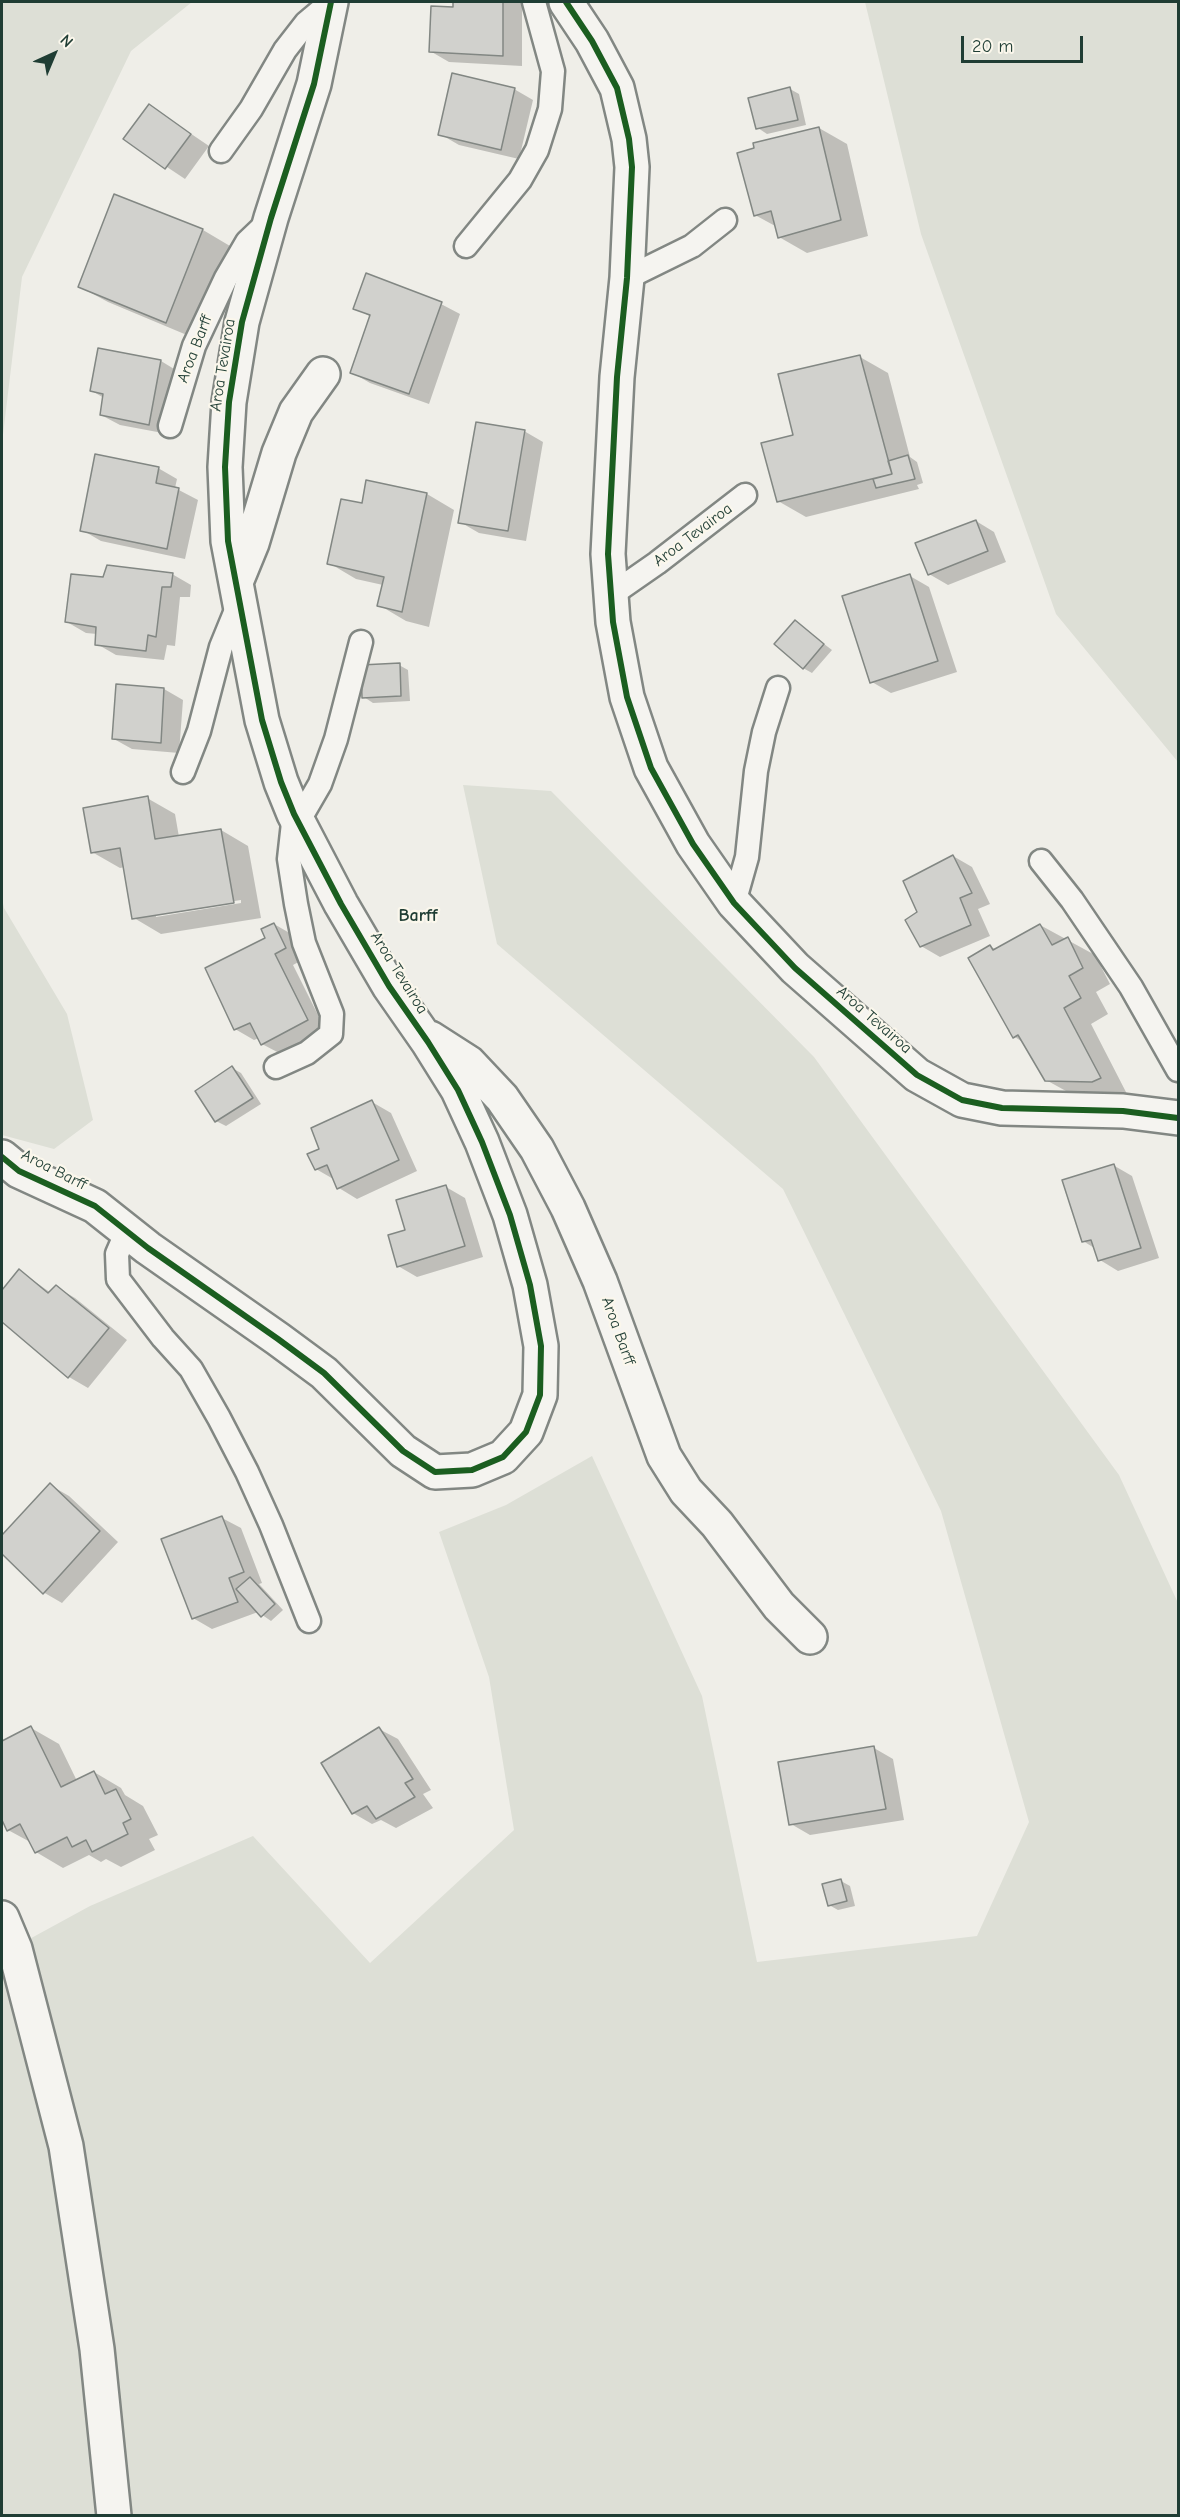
<!DOCTYPE html>
<style>
body{margin:0}
#map{position:relative;width:1180px;height:2517px;overflow:hidden;background:#efeee8;font-family:"Comic Neue",sans-serif}
canvas{display:block}
.frame{position:absolute;inset:0;border:3px solid #1f3d34;pointer-events:none}
.north{position:absolute;left:24px;top:24px;width:60px;height:60px;-webkit-text-stroke:4px #fbf7ec;paint-order:stroke;rotate:44deg;font-size:16px;font-weight:700;line-height:24px;text-align:center;color:#1f3d34}
.north::after{content:'';display:block;margin:auto;width:21px;height:27px;background:#1f3d34;clip-path:polygon(50% 0,100% 100%,50% 72%,0 100%)}
.scale{position:absolute;left:961px;top:36px;width:122px;height:27px;box-sizing:border-box;border:3px solid #1f3d34;border-top:0;padding-left:8px;font-size:18px;line-height:21px;white-space:nowrap;color:#1f3d34;-webkit-text-stroke:4px #fbf7ec;paint-order:stroke}
</style>
<div id="map">
<canvas width="1180" height="2517"></canvas>
<div class="frame"></div>
<div class="north">N</div>
<div class="scale">20 m</div>
</div>
<script>
const context = document.querySelector('canvas').getContext('2d');
context.lineJoin = 'round';
function fill(path, color) { context.fillStyle = color; context.fill(path, 'evenodd'); }
const shape = rows => new Path2D(rows.map(r => 'M' + r).join(''));
function strokePath(path, color, width, dash) { context.strokeStyle = color; context.lineWidth = width; context.lineCap = dash ? 'butt' : 'round'; context.setLineDash(dash || []); context.stroke(path); }
function write(font, color, halo, rows, align = 'center') {
  context.font = font + ' "Comic Neue",sans-serif'; context.lineWidth = 4.5; context.setLineDash([]); context.textBaseline = 'middle'; context.strokeStyle = halo; context.fillStyle = color; for (const [text, x, y, turn = 0] of rows) {
    context.save(); context.translate(x, y); context.rotate((+turn || 0) * Math.PI / 180); context.textAlign = isNaN(turn) ? turn : align; if (halo) context.strokeText(text, 0, 0); context.fillText(text, 0, 0); context.restore();
  }
}
const green = shape([
 [2,2,192,2,131,51,22,277,2,443],
 [865,2,1178,2,1178,762,1056,614,921,234],
 [463,785,551,791,814,1057,1119,1475,1178,1603,1178,2515,2,2516,2,1954,90,1906,253,1836,370,1963,514,1830,489,1677,439,1532,506,1505,592,1456,702,1696,757,1962,977,1936,1029,1822,941,1511,783,1189,497,944],
 [2,898,4,908,67,1014,93,1120,54,1149,2,1135]
]);
const shadow = shape([
 [454,2,522,2,522,66,449,62,430,51,454,9],
 [514,89,533,100,519,159,459,145,440,134],
 [790,89,799,94,806,125,767,134,758,128],
 [150,106,209,146,185,179,125,139],
 [819,128,847,144,868,236,807,253,779,237,777,227,755,215],
 [115,196,203,230,230,246,194,338,108,302,80,287],
 [441,304,460,314,429,404,370,383,351,372,371,317,355,308],
 [860,357,888,373,910,457,917,462,923,483,917,485,919,489,806,517,778,501,795,436],
 [161,361,179,372,168,434,120,425,101,415,104,398,92,391],
 [524,431,543,442,526,541,479,533,460,522],
 [158,468,177,479,175,488,198,500,185,559,101,541,82,530],
 [427,494,454,510,429,627,406,621,379,605,383,585,356,579,329,563,363,505],
 [976,521,994,532,1006,562,948,585,929,574],
 [172,574,191,585,190,597,180,597,175,646,167,645,164,660,116,655,97,644,97,634,86,633,67,622,104,579],
 [910,576,929,587,957,672,891,693,872,682],
 [795,622,832,650,812,673,803,668],
 [399,665,408,670,410,701,373,703,364,697],
 [164,689,183,700,179,753,132,749,114,739],
 [147,798,175,814,179,837,221,830,248,846,261,918,161,934,134,918,125,867,120,868,92,852],
 [241,900,241,903,156,917,156,913],
 [953,856,972,867,990,904,978,909,990,936,940,957,921,946,919,913],
 [274,924,293,935,304,959,293,965,326,1031,281,1054,262,1044,259,1038,254,1040,235,1029],
 [1040,925,1095,955,1110,984,1096,992,1108,1014,1091,1024,1127,1094,1120,1097,1075,1096,1046,1080,1024,1043,1015,1037,970,958,990,946,996,950],
 [232,1068,241,1073,261,1104,226,1126,216,1121,197,1091],
 [372,1102,391,1113,417,1171,357,1199,339,1188,335,1180,316,1169,321,1149],
 [1113,1165,1132,1176,1159,1258,1118,1271,1100,1260,1096,1249,1083,1241],
 [446,1187,465,1198,483,1257,417,1277,398,1266,407,1231],
 [20,1271,51,1293,56,1287,75,1298,127,1340,88,1388,69,1377,2,1320,2,1293],
 [50,1485,69,1496,118,1542,62,1603,43,1592,2,1552,2,1538],
 [222,1518,241,1528,262,1583,259,1584,283,1610,271,1621,258,1612,212,1629,193,1618],
 [31,1728,59,1744,77,1781,94,1772,121,1788,125,1795,143,1806,158,1835,149,1839,155,1850,121,1867,106,1859,101,1862,89,1855,63,1868,36,1852,32,1843,8,1830,2,1817,2,1743],
 [379,1729,398,1739,431,1790,423,1794,433,1808,396,1828,381,1820,372,1824,353,1813],
 [874,1748,893,1759,904,1820,810,1835,791,1824],
 [841,1881,850,1886,855,1906,838,1910,829,1905]
]);
const building = shape([
 [453,2,503,2,503,56,429,52,431,6,453,7,453,2],
 [452,73,515,88,501,150,438,135,452,73],
 [790,87,798,120,756,129,748,98,790,87],
 [149,104,191,134,165,169,123,139,149,104],
 [819,127,841,220,778,238,771,211,754,216,737,153,754,148,753,143,819,127],
 [114,194,203,229,166,323,78,287,114,194],
 [366,273,442,302,409,394,350,373,370,315,353,309,366,273],
 [98,348,161,360,149,425,100,415,103,394,90,391,98,348],
 [860,355,892,474,777,502,761,443,793,435,778,374,860,355],
 [476,422,525,430,508,531,458,523,476,422],
 [95,454,159,467,156,483,179,488,167,549,80,531,95,454],
 [908,455,915,479,876,488,873,479,892,474,888,461,908,455],
 [366,480,427,493,402,612,377,606,384,577,327,564,341,499,362,503,366,480],
 [976,520,988,551,928,575,915,543,976,520],
 [107,565,173,573,171,587,162,587,156,637,148,635,146,651,95,645,96,627,65,622,71,574,103,577,107,565],
 [910,574,938,661,870,683,842,596,910,574],
 [795,620,824,644,803,669,774,644,795,620],
 [400,663,401,696,362,698,361,665,400,663],
 [116,684,164,688,161,743,112,739,116,684],
 [148,796,155,839,221,829,234,903,132,919,120,848,91,853,83,808,148,796],
 [953,855,972,893,960,898,971,925,920,947,905,920,917,912,903,881,953,855],
 [274,923,286,948,275,954,308,1020,261,1045,250,1023,234,1030,205,968,265,938,261,929,274,923],
 [1040,924,1052,945,1068,937,1083,968,1069,976,1081,998,1064,1008,1101,1078,1092,1082,1045,1081,1018,1035,1013,1038,968,958,990,945,993,950,1040,924],
 [232,1066,253,1098,215,1122,195,1091,232,1066],
 [372,1100,399,1160,337,1189,327,1165,315,1170,307,1154,319,1149,311,1128,372,1100],
 [1114,1164,1141,1248,1098,1261,1091,1240,1082,1242,1062,1180,1114,1164],
 [446,1185,465,1246,397,1267,388,1235,405,1230,396,1200,446,1185],
 [19,1269,48,1293,56,1285,109,1328,68,1378,2,1322,2,1290,19,1269],
 [50,1483,100,1531,43,1594,2,1554,2,1535,50,1483],
 [222,1516,244,1572,229,1578,238,1602,192,1619,161,1539,222,1516],
 [250,1577,275,1604,261,1617,236,1589,250,1577],
 [31,1726,61,1787,94,1771,105,1794,116,1789,131,1819,123,1823,128,1834,92,1852,86,1840,72,1847,67,1837,35,1853,20,1824,7,1831,2,1820,2,1741,31,1726],
 [379,1727,413,1779,405,1783,415,1797,376,1819,367,1806,352,1814,321,1763,379,1727],
 [874,1746,886,1809,789,1825,778,1762,874,1746],
 [841,1879,847,1901,828,1906,822,1884,841,1879]
]);
const lane = shape([
 [221,151,251,109,285,50,306,23,331,2],
 [466,246,520,180,537,150,550,109,553,71,534,2],
 [627,278,692,246,725,220],
 [170,426,194,346,226,278,247,242,268,222],
 [611,595,657,563,745,495],
 [183,772,199,731,221,647,239,603],
 [298,822,320,784,336,739,361,642],
 [1041,861,1072,900,1131,987,1178,1070],
 [734,903,747,857,756,771,764,732,778,688],
 [276,1067,307,1053,331,1034,332,1014,304,943,296,904,289,859,294,814],
 [127,1231,117,1254,118,1279,163,1338,191,1369,219,1418,247,1472,271,1525,309,1621]
]);
const street = shape([
 [566,2,592,41,617,88,629,139,632,167,627,278,617,377,608,554,613,622,627,697,651,768,693,844,734,903,795,968,917,1075,962,1100,1002,1108,1123,1111,1178,1118],
 [236,582,252,543,279,453,296,412,323,374],
 [430,1038,469,1063,502,1098,537,1149,568,1208,600,1281,664,1456,686,1491,717,1524,779,1606,810,1637],
 [2,1157,19,1171,95,1206,148,1248,278,1339,324,1373,403,1451,435,1472,472,1470,503,1457,526,1432,540,1395,541,1346,530,1285,510,1215,482,1142,458,1090,428,1042,389,986,341,904,294,814,281,782,262,720,228,541,225,467,229,402,242,322,271,218,314,84,331,2],
 [2,1918,15,1949,66,2146,97,2349,114,2516]
]);
const cycleway = shape([
 [566,2,592,41,617,88,629,139,632,167,627,278,617,377,608,554,613,622,627,697,651,768,693,844,734,903,795,968,917,1075,962,1100,1002,1108,1123,1111,1178,1118],
 [2,1157,19,1171,95,1206,148,1248,278,1339,324,1373,403,1451,435,1472,472,1470,503,1457,526,1432,540,1395,541,1346,530,1285,510,1215,482,1142,458,1090,428,1042,389,986,341,904,294,814,281,782,262,720,228,541,225,467,229,402,242,322,271,218,314,84,331,2]
]);
const streetNames = [
 ["Aroa Barff",195,349,-69],
 ["Aroa Tevairoa",223,365,-81],
 ["Aroa Tevairoa",693,535,-37],
 ["Aroa Tevairoa",399,973,58],
 ["Aroa Tevairoa",874,1020,41],
 ["Aroa Barff",54,1170,27],
 ["Aroa Barff",618,1331,70]
];
const neighbourhoodNames = [
 ["Barff",418,916]
];
fill(green, '#dddfd6');
fill(shadow, '#0003');
fill(building, '#d1d1cd');
strokePath(building, '#828783', 1.5);
strokePath(lane, '#828783', 27);
strokePath(street, '#828783', 38);
strokePath(lane, '#f5f4f0', 22);
strokePath(street, '#f5f4f0', 33);
strokePath(cycleway, '#1b5e20', 6);
write('16px', '#1f3d34', '#fbf7ec', streetNames);
write('bold 18px', '#1f3d34', '#fbf7ec', neighbourhoodNames);
</script>
